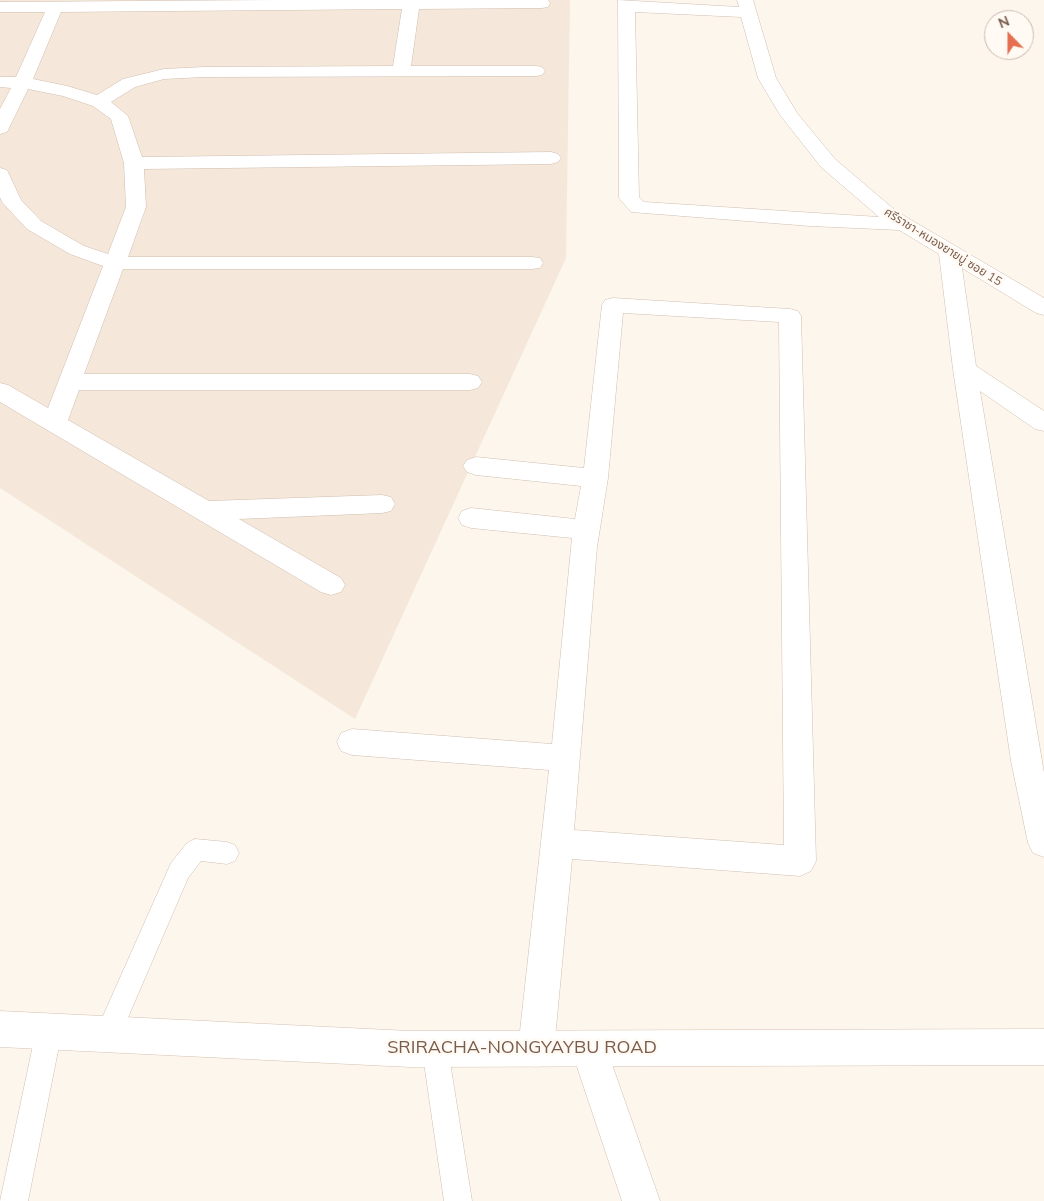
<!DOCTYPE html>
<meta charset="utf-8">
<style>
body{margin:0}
#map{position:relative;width:1044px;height:1201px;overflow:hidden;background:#fdf6ec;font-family:Mulish,sans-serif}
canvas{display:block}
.north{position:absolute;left:984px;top:10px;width:50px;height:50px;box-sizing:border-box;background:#fffaf3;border:1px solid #cabbb1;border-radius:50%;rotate:338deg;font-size:14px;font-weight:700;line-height:20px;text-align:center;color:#7a5c4d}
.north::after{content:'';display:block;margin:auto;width:18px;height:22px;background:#e76f51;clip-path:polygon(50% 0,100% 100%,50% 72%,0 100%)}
</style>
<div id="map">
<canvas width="1044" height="1201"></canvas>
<div class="north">N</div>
</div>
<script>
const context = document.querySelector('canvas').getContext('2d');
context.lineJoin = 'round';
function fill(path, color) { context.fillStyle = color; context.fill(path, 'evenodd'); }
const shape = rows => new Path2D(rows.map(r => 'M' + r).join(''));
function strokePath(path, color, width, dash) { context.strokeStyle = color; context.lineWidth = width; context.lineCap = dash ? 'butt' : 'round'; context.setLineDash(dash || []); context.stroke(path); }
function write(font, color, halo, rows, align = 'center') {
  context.font = font + ' Mulish,"Noto Sans Thai",sans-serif'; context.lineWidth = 5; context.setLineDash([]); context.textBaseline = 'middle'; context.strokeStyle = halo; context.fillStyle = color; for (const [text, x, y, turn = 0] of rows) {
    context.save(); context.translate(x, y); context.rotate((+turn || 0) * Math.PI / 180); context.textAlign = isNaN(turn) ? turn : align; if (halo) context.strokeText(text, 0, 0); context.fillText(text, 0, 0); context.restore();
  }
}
const residential = shape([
 [0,0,570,0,566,258,355,719,0,488]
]);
const lane = shape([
 [195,839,227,842,235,845,239,853,235,861,227,864,201,861,188,878,117,1043,108,1047,99,1043,95,1034,171,863,187,843,195,839],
 [49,1018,58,1022,62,1031,28,1201,0,1201,36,1031,40,1022,49,1018],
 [435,1036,444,1040,448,1049,472,1201,444,1201,422,1049,426,1040,435,1036]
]);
const street = shape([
 [275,0,548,0,550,3,548,7,542,8,419,9,411,66,536,66,542,67,545,71,542,75,536,76,204,77,164,79,135,87,111,102,128,116,142,157,551,152,558,154,561,158,558,162,551,164,144,169,146,207,128,257,532,257,540,258,543,263,540,268,532,269,123,269,84,374,470,374,478,376,482,382,478,388,470,390,79,390,68,420,209,501,382,495,391,497,395,504,391,511,382,513,239,519,341,578,345,585,341,592,331,595,321,592,0,402,0,383,8,385,48,408,103,266,70,254,27,229,2,202,0,197,0,168,7,170,21,200,41,221,84,246,108,254,126,207,124,163,111,119,93,106,63,96,28,89,9,128,7,132,0,134,0,109,11,88,0,87,0,77,16,77,45,12,0,12,0,2,275,0],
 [402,9,393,66,204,67,164,69,123,79,97,95,67,86,33,79,61,12,402,9],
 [618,0,739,7,737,0,753,0,776,78,797,113,835,159,896,211,1044,298,1044,315,1036,313,962,268,976,366,1044,411,1044,431,1035,429,980,391,1044,773,1044,857,1033,853,1028,843,1011,761,953,369,939,254,899,230,810,226,631,212,619,198,618,0],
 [635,12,741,17,758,78,780,115,821,167,879,217,644,202,639,197,635,12],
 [613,298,790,309,798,311,801,316,816,861,811,871,800,876,572,859,554,1049,549,1062,536,1067,523,1062,518,1049,549,770,352,755,341,751,337,742,341,733,352,729,552,744,572,538,471,528,462,525,458,518,462,511,471,508,575,519,581,486,476,475,467,472,463,466,467,460,476,457,584,468,602,305,605,300,613,298],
 [623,313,779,322,784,845,574,830,597,547,608,478,623,313],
 [589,1031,602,1036,660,1201,622,1201,571,1049,576,1036,589,1031]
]);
const secondary = shape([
 [0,1011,410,1031,1044,1029,1044,1065,410,1067,0,1047,0,1011]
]);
const farStreetnames = [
 ["ศรีราชา-หนองยายบู่ ซอย 15",943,247,32]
];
const nearStreetnames = [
 ["SRIRACHA-NONGYAYBU ROAD",522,1048]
];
fill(residential, '#f5e8da');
strokePath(lane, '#d1beb0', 1);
strokePath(street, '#d1beb0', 1);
strokePath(secondary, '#d6c0b0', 1);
fill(lane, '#fff');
fill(street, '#fff');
fill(secondary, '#fff');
write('12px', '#7a5c4d', '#fffaf3', farStreetnames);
write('18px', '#7a5c4d', '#fffaf3', nearStreetnames);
</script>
